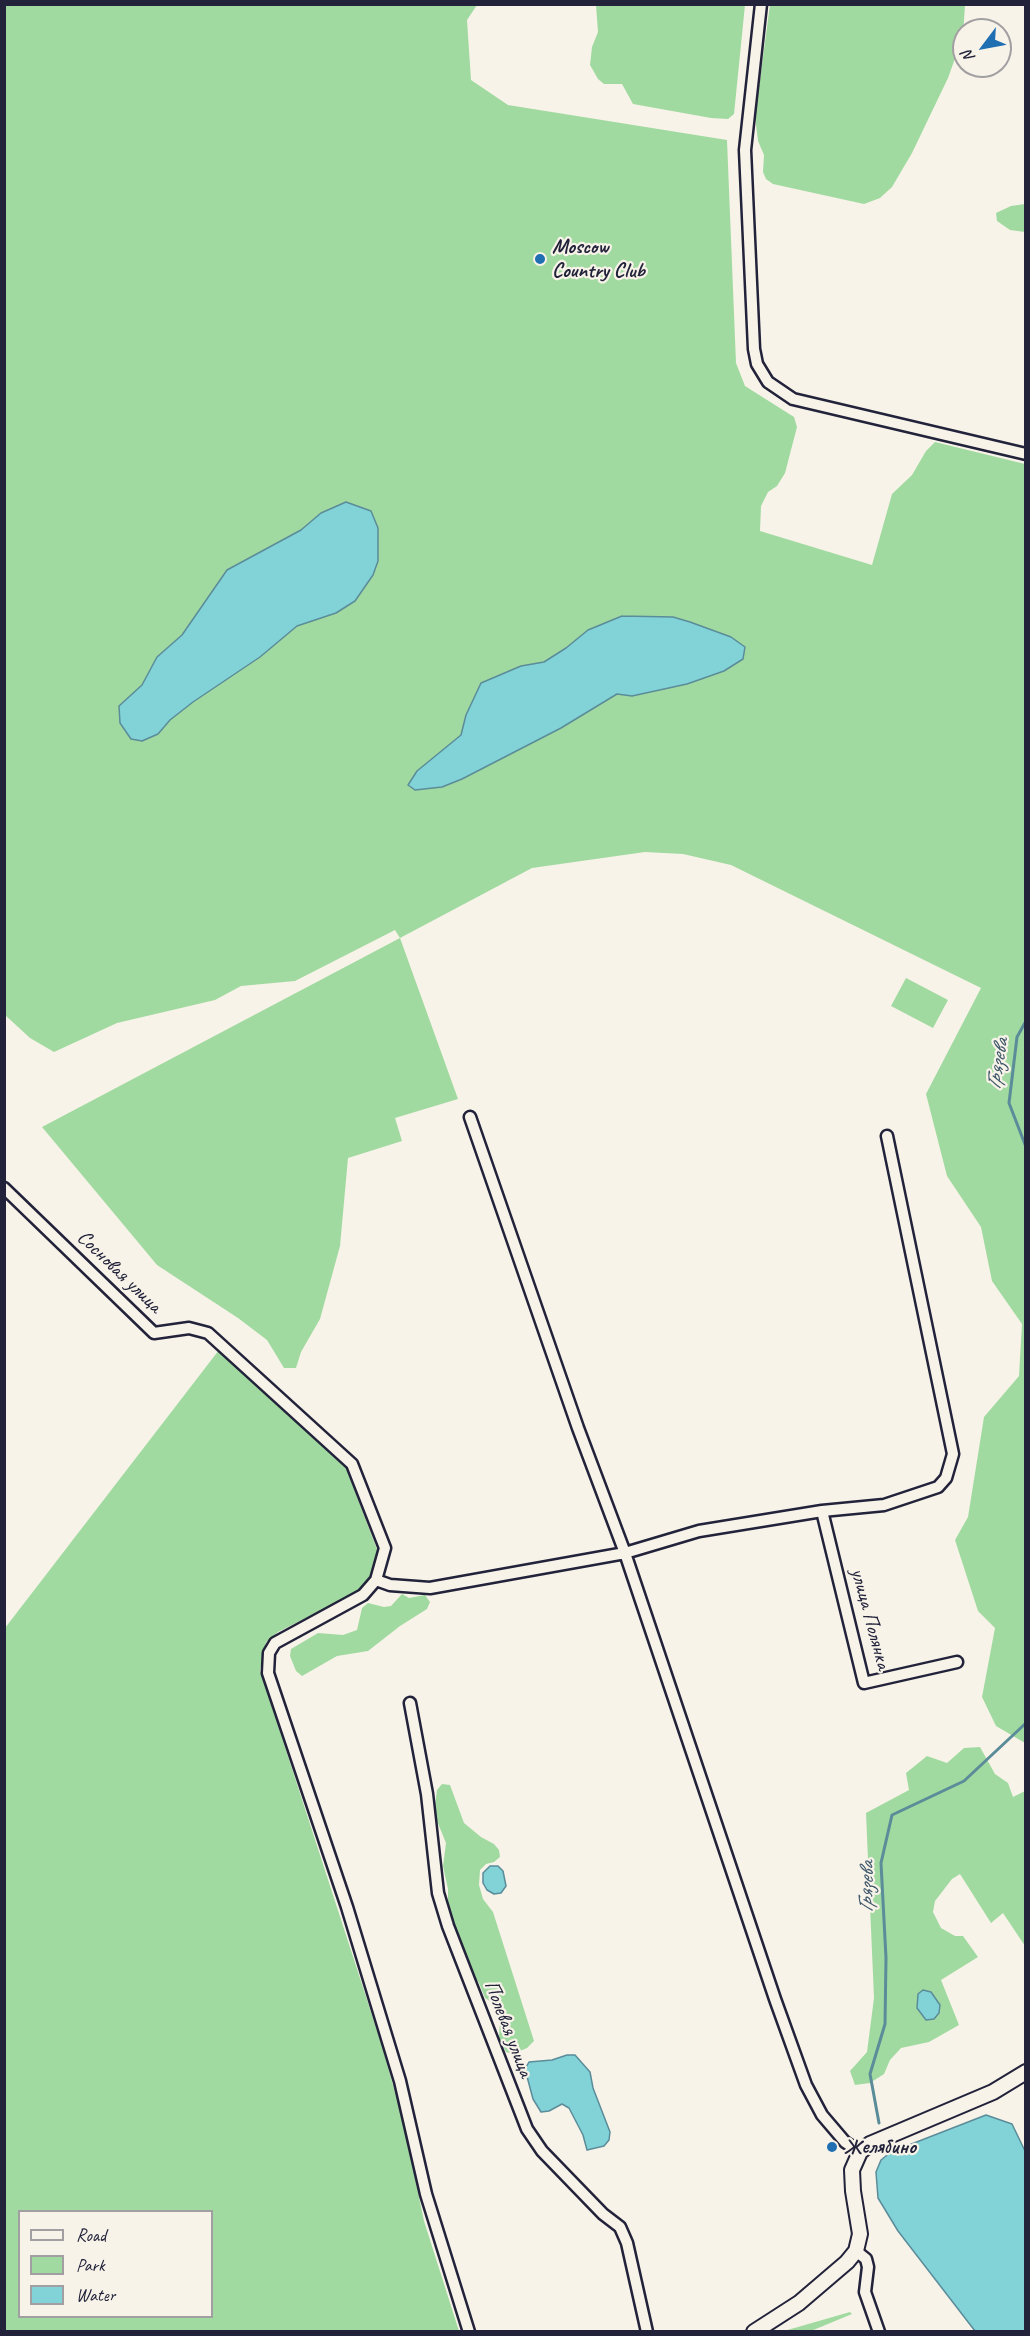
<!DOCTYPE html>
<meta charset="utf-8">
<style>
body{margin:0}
#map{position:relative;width:1030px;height:2336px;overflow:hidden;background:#f7f3e8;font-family:Caveat,sans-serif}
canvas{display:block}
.frame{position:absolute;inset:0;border:6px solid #22223b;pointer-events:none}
.legend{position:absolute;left:18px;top:2210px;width:195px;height:108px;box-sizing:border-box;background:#f7f3e8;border:2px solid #a29fa3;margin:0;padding:8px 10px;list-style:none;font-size:18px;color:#22223b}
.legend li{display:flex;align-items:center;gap:12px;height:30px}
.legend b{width:30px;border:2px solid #a29fa3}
.north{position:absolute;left:952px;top:18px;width:60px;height:60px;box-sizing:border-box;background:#f7f3e8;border:2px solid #a29fa3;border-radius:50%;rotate:238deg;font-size:16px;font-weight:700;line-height:24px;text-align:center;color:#22223b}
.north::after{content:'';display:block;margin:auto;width:21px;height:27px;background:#1f6fb2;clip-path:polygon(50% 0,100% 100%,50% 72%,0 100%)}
</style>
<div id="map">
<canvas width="1030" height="2336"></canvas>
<div class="frame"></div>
<ul class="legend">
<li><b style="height:8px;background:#f7f3e8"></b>Road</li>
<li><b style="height:16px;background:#a1daa0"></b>Park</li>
<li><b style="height:16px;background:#81d3d8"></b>Water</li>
</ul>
<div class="north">N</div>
</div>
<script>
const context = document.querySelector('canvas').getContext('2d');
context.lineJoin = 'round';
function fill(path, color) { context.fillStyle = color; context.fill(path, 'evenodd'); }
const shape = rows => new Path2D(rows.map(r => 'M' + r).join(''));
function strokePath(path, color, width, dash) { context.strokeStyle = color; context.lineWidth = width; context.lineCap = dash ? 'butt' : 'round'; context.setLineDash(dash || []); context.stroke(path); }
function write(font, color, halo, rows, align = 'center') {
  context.font = font + ' Caveat,sans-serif'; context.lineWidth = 4.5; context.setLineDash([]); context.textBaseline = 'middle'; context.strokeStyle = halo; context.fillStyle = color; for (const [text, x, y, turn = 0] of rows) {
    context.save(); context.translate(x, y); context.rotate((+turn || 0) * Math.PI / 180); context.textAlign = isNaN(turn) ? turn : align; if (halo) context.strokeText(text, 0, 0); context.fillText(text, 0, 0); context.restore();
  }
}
const green = shape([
 [4,5,477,5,467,20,471,80,508,105,727,140,736,363,745,386,794,417,797,427,785,473,777,486,768,492,761,506,760,531,872,565,892,494,912,475,926,451,935,442,1025,464,1025,1743,996,1726,982,1697,995,1628,978,1611,955,1540,968,1517,984,1417,1019,1376,1022,1324,992,1281,981,1227,947,1176,926,1094,981,988,731,865,683,854,645,852,532,868,400,938,458,1099,395,1118,402,1141,348,1158,340,1246,320,1319,301,1352,296,1368,284,1368,267,1340,238,1318,157,1265,42,1127,400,938,395,930,295,981,241,986,215,1000,117,1023,54,1052,30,1038,5,1015],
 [596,5,745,5,734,114,728,119,711,118,633,104,622,84,604,84,598,79,590,65,592,47,598,32],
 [770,5,965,5,963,36,948,78,912,153,892,187,880,198,864,204,773,184,766,179,763,172,764,155,758,141,755,116],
 [1025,204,1025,232,1010,230,997,221,996,213,1011,206],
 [906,978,948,1000,933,1028,891,1006],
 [219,1350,346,1468,378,1552,373,1577,357,1592,278,1632,266,1642,260,1670,382,2046,403,2121,424,2221,459,2331,5,2331,5,1628],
 [20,2212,212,2212,212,2316,20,2316],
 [402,1594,409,1598,425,1595,430,1602,427,1609,400,1626,368,1651,337,1656,302,1676,296,1671,290,1656,291,1649,318,1633,343,1635,357,1630,362,1608,368,1603,384,1607,391,1606],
 [980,1747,995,1774,1008,1783,1013,1797,1025,1791,1025,1946,1003,1913,991,1923,960,1874,952,1879,935,1901,933,1912,941,1928,955,1936,963,1936,978,1957,941,1980,959,2025,929,2042,901,2048,890,2060,884,2074,870,2083,855,2085,850,2071,867,2052,874,1998,866,1813,909,1790,906,1773,927,1756,947,1763,964,1748],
 [442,1784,450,1785,464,1823,481,1837,494,1844,499,1850,500,1857,494,1862,486,1864,480,1870,479,1885,483,1899,493,1912,534,2041,527,2048,513,2054,506,2052,499,2038,500,2015,498,2006,485,1998,479,1983,469,1970,448,1906,448,1889,443,1866,446,1843,437,1821,435,1806,437,1790],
 [850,2312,852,2314,811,2331,784,2331]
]);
const water = shape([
 [346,502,371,511,378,528,378,561,373,575,355,601,336,613,297,626,260,657,193,702,170,720,158,734,142,741,131,739,120,723,119,706,142,685,157,657,182,635,227,570,301,530,321,513,346,502],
 [622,616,673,617,690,622,731,637,745,647,743,659,724,671,687,684,632,696,617,694,561,728,462,779,442,787,415,790,408,785,417,771,461,735,466,715,481,683,521,666,544,662,566,648,588,630,622,616],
 [490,1866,498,1866,503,1871,506,1886,501,1893,494,1894,487,1890,483,1883,483,1873,490,1866],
 [923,1990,931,1992,940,2005,939,2013,934,2019,926,2020,917,2008,918,1994,923,1990],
 [567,2055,575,2055,590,2072,593,2088,610,2132,609,2140,604,2146,587,2150,583,2135,569,2108,562,2104,549,2111,541,2112,533,2099,525,2069,529,2062,552,2060,567,2055],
 [986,2115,1012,2124,1025,2151,1025,2331,975,2331,898,2231,878,2198,876,2172,881,2160,891,2152,986,2115]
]);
const stream = shape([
 [1026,1021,1017,1037,1009,1103,1026,1147],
 [879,2123,870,2074,885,2024,886,1958,881,1863,892,1815,964,1781,1026,1723]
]);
const street = shape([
 [761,4,745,150,754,349,757,364,768,382,793,399,1026,454],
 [470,1117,578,1428,625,1553,775,1999,806,2085,822,2115,845,2142,860,2152],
 [4,1188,154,1333,189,1328,208,1333,352,1464,385,1548,376,1580,363,1595,275,1643,269,1653,268,1673,347,1907,400,2081,426,2194,469,2332],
 [822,1511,864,1683,957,1662],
 [376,1580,390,1585,430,1588,625,1553,699,1531,822,1511,884,1505,938,1487,946,1478,953,1454,887,1136],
 [410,1703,427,1794,438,1893,448,1926,527,2129,542,2151,603,2214,620,2227,627,2243,647,2332],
 [856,2251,866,2259,868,2267,865,2292,879,2332]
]);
const secondary = shape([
 [754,2332,799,2303,847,2262,856,2251,860,2234,853,2191,852,2170,860,2152,870,2144,993,2092,1026,2072]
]);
const markers = [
 [540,259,6,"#1f6fb2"],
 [832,2147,6,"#1f6fb2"]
];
const poiNames = [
 ["Moscow",552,247],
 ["Country Club",552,271],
 ["Желябино",844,2147]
];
const streetNames = [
 ["Сосновая улица",119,1272,44],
 ["улица Полянка",870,1619,75],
 ["Полевая улица",508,2029,69]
];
const waterNames = [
 ["Грязева",998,1064,-81],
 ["Грязева",867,1887,-89]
];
fill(green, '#a1daa0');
fill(water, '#81d3d8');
strokePath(water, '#5b8c99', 1.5);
strokePath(stream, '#5b8c99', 3);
strokePath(street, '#22223b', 15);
strokePath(secondary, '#22223b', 18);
strokePath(street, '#f7f3e8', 10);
strokePath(secondary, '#f7f3e8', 14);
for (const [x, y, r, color] of markers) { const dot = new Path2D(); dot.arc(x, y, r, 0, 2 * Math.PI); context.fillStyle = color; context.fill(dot); strokePath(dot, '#f7f3e8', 2); }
write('bold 21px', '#22223b', '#f7f3e8', poiNames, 'left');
write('21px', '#22223b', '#f7f3e8', streetNames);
write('italic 22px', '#3e576a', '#f7f3e8', waterNames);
</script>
